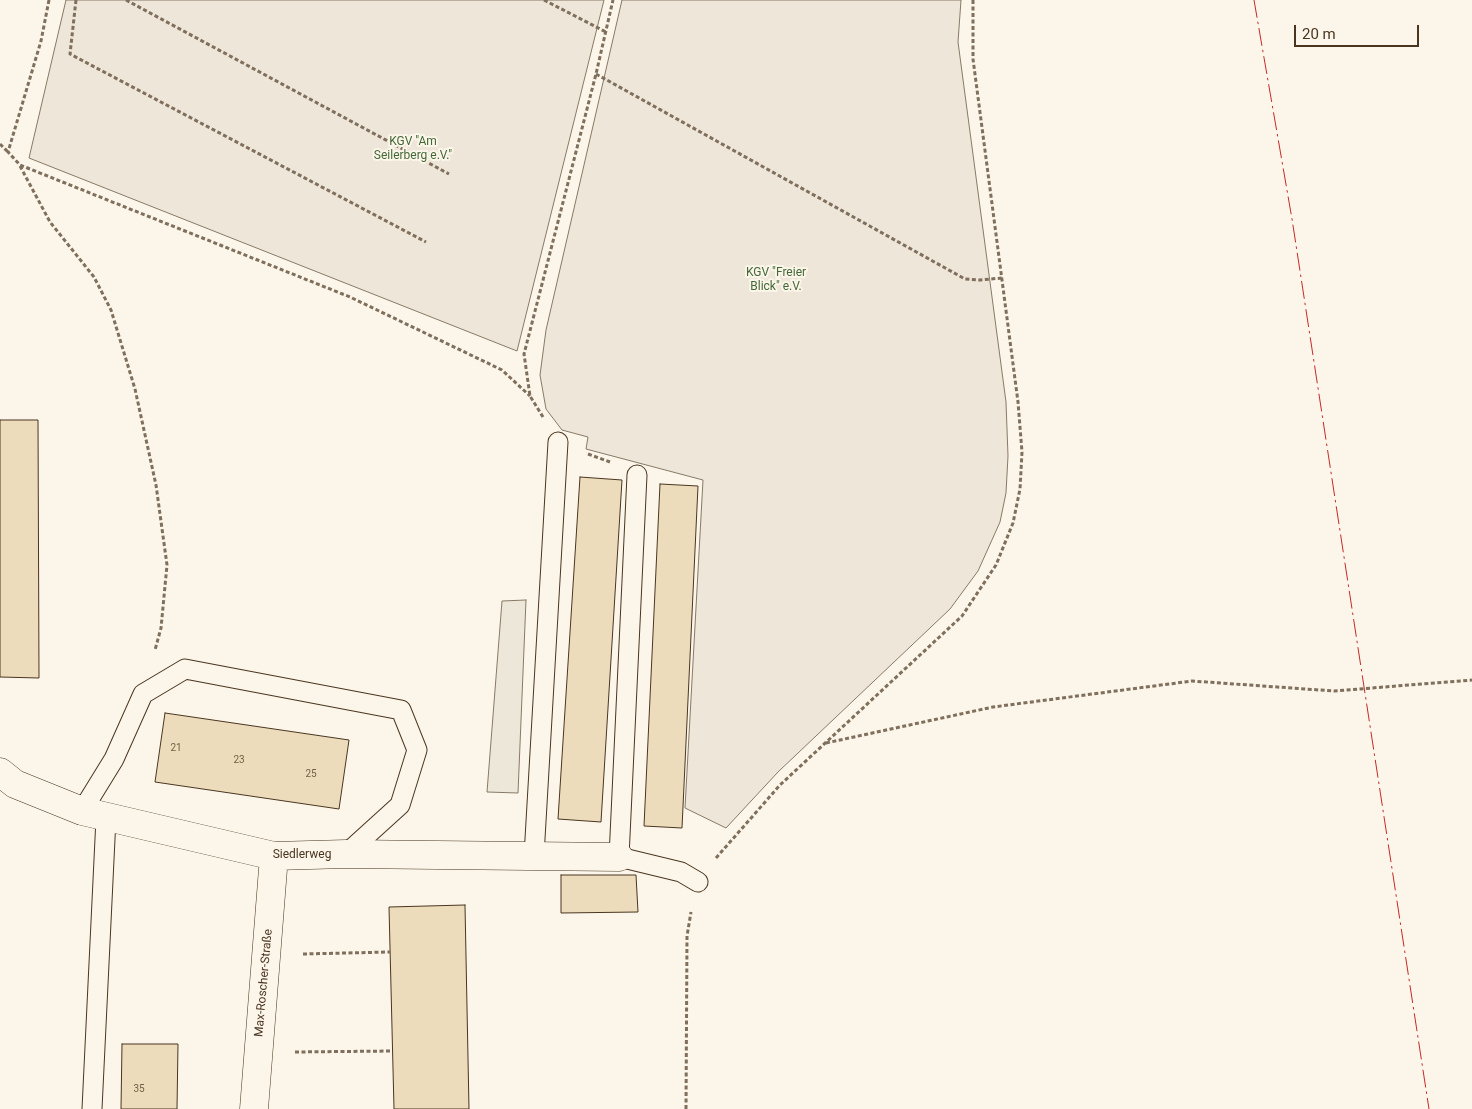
<!DOCTYPE html>
<meta charset="utf-8">
<style>
body{margin:0}
#map{position:relative;width:1472px;height:1109px;overflow:hidden;background:#fbf6e9;font-family:Roboto,sans-serif}
canvas{display:block}
.scale{position:absolute;left:1294px;top:25px;width:125px;height:22px;box-sizing:border-box;border:2px solid #4a3520;border-top:0;padding-left:6px;font-size:15px;line-height:18px;white-space:nowrap;color:#4a3520;-webkit-text-stroke:4px #fbf6e9;paint-order:stroke}
</style>
<div id="map">
<canvas width="1472" height="1109"></canvas>
<div class="scale">20 m</div>
</div>
<script>
const context = document.querySelector('canvas').getContext('2d');
context.lineJoin = 'round';
function fill(path, color) { context.fillStyle = color; context.fill(path, 'evenodd'); }
const shape = rows => new Path2D(rows.map(r => 'M' + r).join(''));
function strokePath(path, color, width, dash) { context.strokeStyle = color; context.lineWidth = width; context.lineCap = dash ? 'butt' : 'round'; context.setLineDash(dash || []); context.stroke(path); }
function write(font, color, halo, rows, align = 'center') {
  context.font = font + ' Roboto,sans-serif'; context.lineWidth = 4; context.setLineDash([]); context.textBaseline = 'middle'; context.strokeStyle = halo; context.fillStyle = color; for (const [text, x, y, turn = 0] of rows) {
    context.save(); context.translate(x, y); context.rotate((+turn || 0) * Math.PI / 180); context.textAlign = isNaN(turn) ? turn : align; if (halo) context.strokeText(text, 0, 0); context.fillText(text, 0, 0); context.restore();
  }
}
const green = shape([
 [66,0,604,0,517,351,29,158,66,0],
 [622,0,961,0,958,42,1006,402,1008,456,1006,493,1000,522,978,571,950,609,778,772,726,828,685,808,703,480,586,449,588,437,562,430,546,409,540,375,546,330,622,0]
]);
const parking = shape([
 [526,600,518,793,487,792,502,601,526,600]
]);
const building = shape([
 [0,420,38,420,39,678,0,677,0,420],
 [580,477,622,480,601,822,558,819,580,477],
 [660,484,698,486,682,828,644,826,660,484],
 [165,713,349,740,339,809,155,782,165,713],
 [561,875,636,875,638,912,561,913,561,875],
 [465,905,469,1109,394,1109,389,907,465,905],
 [122,1044,178,1044,177,1109,121,1109,122,1044]
]);
const path = shape([
 [49,0,41,41,8,152,20,165,350,297,502,370,530,396],
 [76,0,70,54,426,242],
 [126,0,449,174],
 [544,0,606,32],
 [596,74,965,279,980,280,1002,278],
 [0,144,8,152],
 [20,166,50,222,94,277,111,310,135,389,156,485,167,565,161,628,155,650],
 [543,417,530,396,524,354,596,74,613,0],
 [588,454,610,462],
 [826,743,993,707,1192,681,1334,691,1472,680],
 [716,858,780,785,962,616,996,565,1013,523,1020,489,1022,452,1018,402,973,59,973,0],
 [303,954,390,952],
 [295,1052,392,1051],
 [686,1109,687,936,691,912]
]);
const lane = shape([
 [637,475,619,857,681,872,698,882],
 [82,811,114,759,143,694,185,669,401,710,417,750,400,805,346,854],
 [534,856,558,442],
 [92,1109,106,818]
]);
const street = shape([
 [0,772,15,784,82,811,274,856,346,854,619,857],
 [254,1109,274,856]
]);
const power = shape([
 [1254,0,1292,219,1429,1109]
]);
const numberNames = [
 ["21",176,748],
 ["23",239,760],
 ["25",311,774],
 ["35",139,1089]
];
const parkNames = [
 ["KGV \"Am",413,142],
 ["Seilerberg e.V.\"",413,156],
 ["KGV \"Freier",776,273],
 ["Blick\" e.V.",776,287]
];
const streetNames = [
 ["Siedlerweg",302,855],
 ["Max-Roscher-Straße",264,983,-85]
];
fill(green, '#ede6d9');
strokePath(green, '#887966', 1);
fill(parking, '#ede7d9');
strokePath(parking, '#887966', 1);
fill(building, '#ecdcbc');
strokePath(building, '#4a3520', 1);
strokePath(lane, '#4a3520', 21);
strokePath(street, '#4a3520', 29);
strokePath(path, '#7f6f5c', 3, [4, 2.5]);
strokePath(lane, '#fbf6e9', 19);
strokePath(street, '#fbf6e9', 28);
strokePath(power, '#c62828', 1, [18, 4, 2.5, 4]);
write('10px', '#725f47', null, numberNames);
write('12px', '#436837', '#fbf6e9', parkNames);
write('12px', '#4a3520', '#fbf6e9', streetNames);
</script>
